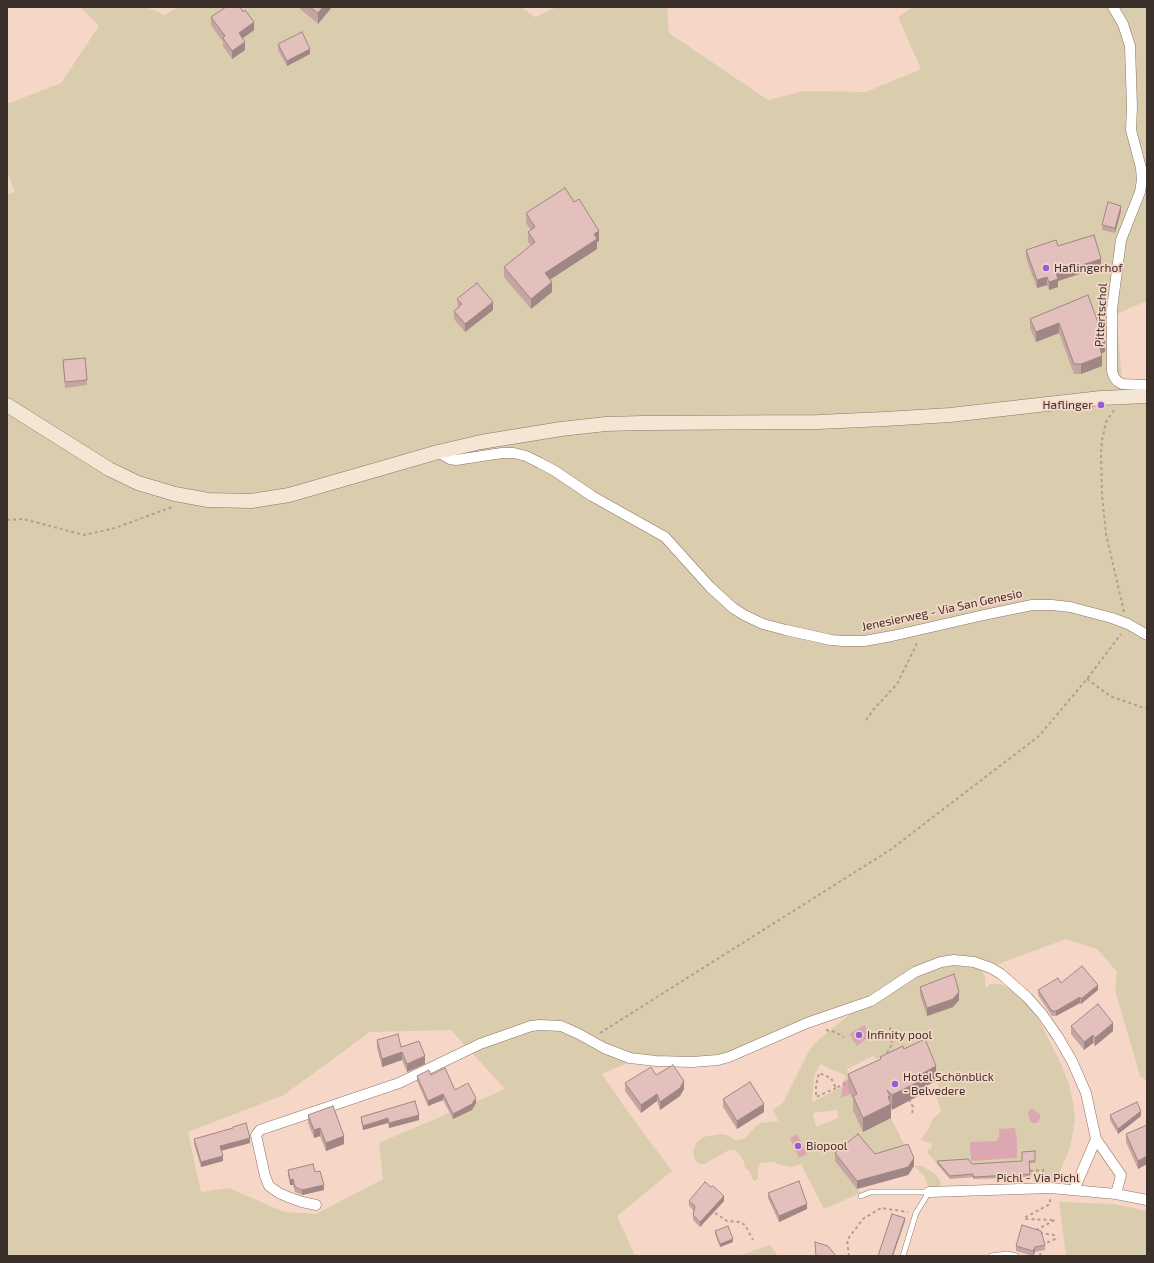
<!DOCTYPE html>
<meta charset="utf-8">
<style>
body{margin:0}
#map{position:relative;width:1154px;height:1263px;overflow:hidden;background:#f6d7c7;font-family:"Exo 2",sans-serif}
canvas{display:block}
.frame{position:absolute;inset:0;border:8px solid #3c302a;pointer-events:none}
</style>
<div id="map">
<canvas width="1154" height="1263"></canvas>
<div class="frame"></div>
</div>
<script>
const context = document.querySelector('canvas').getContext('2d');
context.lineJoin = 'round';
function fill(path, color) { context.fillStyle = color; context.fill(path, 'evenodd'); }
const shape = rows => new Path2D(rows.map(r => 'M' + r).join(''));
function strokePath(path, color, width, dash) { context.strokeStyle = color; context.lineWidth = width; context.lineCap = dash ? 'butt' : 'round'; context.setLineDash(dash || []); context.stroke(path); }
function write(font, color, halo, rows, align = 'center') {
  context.font = font + ' "Exo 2",sans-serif'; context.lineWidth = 3.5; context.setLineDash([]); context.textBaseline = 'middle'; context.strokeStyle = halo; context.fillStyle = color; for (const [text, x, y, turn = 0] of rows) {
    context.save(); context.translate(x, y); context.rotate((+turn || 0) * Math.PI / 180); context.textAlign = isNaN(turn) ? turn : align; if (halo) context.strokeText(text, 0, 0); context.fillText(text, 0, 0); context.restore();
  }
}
const green = shape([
 [80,7,146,7,165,15,178,7,521,7,535,17,557,7,667,7,669,33,768,100,804,91,866,92,921,69,898,17,913,7,1147,7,1147,301,1116,314,1122,379,1147,381,1147,1081,1140,1076,1115,990,1117,972,1097,949,1066,939,996,965,970,957,958,955,944,956,911,970,879,993,732,1052,714,1056,641,1057,602,1074,628,1112,672,1171,617,1216,635,1256,7,1256,7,194,15,192,7,173,7,104,61,83,99,26],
 [451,1030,505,1089,379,1143,383,1179,316,1214,284,1212,229,1188,201,1192,188,1132,284,1095,370,1032],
 [958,965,981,968,985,977,986,988,990,984,1001,984,1014,991,1030,1008,1040,1022,1061,1064,1069,1084,1073,1103,1075,1120,1070,1148,1055,1183,1041,1185,1030,1177,973,1179,973,1177,950,1179,927,1152,928,1149,931,1149,932,1144,921,1140,930,1126,932,1120,941,1111,935,1093,940,1091,936,1081,895,1064,889,1052,876,1059,873,1056,847,1069,850,1079,843,1082,846,1076,820,1064,814,1076,812,1102,842,1087,841,1098,851,1094,857,1108,863,1132,891,1118,908,1152,857,1189,860,1193,824,1209,801,1164,791,1167,780,1165,773,1162,761,1163,758,1166,758,1178,755,1181,753,1180,749,1171,745,1168,744,1162,741,1156,735,1150,729,1150,705,1164,699,1164,695,1160,693,1151,697,1142,703,1137,720,1134,727,1135,735,1140,740,1140,745,1138,756,1126,761,1123,778,1121,773,1110,783,1103,809,1051,816,1042,850,1014,871,1004,918,975,944,966],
 [837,1110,838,1118,816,1127,813,1113],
 [914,1166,922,1166,935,1174,940,1180,941,1184,939,1187,933,1188,930,1187,927,1183,925,1177],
 [1059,1202,1113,1204,1147,1211,1147,1256,1066,1256],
 [770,1245,778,1256,738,1256]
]);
const water = shape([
 [865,1025,869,1037,857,1046,849,1034],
 [850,1079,848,1089,851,1094,841,1098,843,1082],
 [1031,1109,1033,1109,1040,1114,1040,1119,1037,1123,1033,1123,1030,1121,1028,1113],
 [1015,1128,1017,1139,1017,1158,971,1161,970,1142,996,1141,999,1137,999,1129],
 [797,1134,807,1154,799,1158,790,1138]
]);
const path = shape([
 [1114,410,1106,422,1102,440,1101,452,1102,495,1106,534,1124,612],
 [7,520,23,519,84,535,115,528,172,507],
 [1087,679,1110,696,1147,709],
 [866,720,873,710,897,684,918,641],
 [826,1030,835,1032,844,1037],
 [600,1033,890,850,1039,736,1087,679,1121,634],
 [887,1053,892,1044,890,1027],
 [836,1088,816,1097,816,1085,819,1073,831,1078,836,1088,850,1081],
 [909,1099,913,1107,912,1115],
 [1030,1171,1043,1170,1046,1177],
 [715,1213,727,1221,740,1222,745,1225,753,1240],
 [1036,1230,1055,1220,1026,1219,1024,1218,1050,1204,1050,1199],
 [1040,1233,1054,1235,1055,1237,1055,1239,1044,1244],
 [849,1256,847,1240,863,1219,881,1208,908,1212],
 [1040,1256,1041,1249]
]);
const service = shape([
 [861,1196,871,1192,929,1192],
 [903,1256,916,1213,929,1192],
 [991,1256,1007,1254,1016,1256]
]);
const minor = shape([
 [1113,7,1123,24,1130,46,1132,107,1131,130,1141,168,1142,180,1140,192,1121,240,1112,309,1112,371,1114,377,1117,381,1122,384,1144,385,1147,393],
 [438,452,450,459,456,460,502,453,514,453,526,456,540,463,555,471,592,496,665,537,710,587,733,608,744,615,763,624,786,630,831,640,843,641,864,641,892,636,984,615,1032,605,1052,605,1070,607,1112,618,1128,624,1147,635],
 [1074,1190,1096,1139],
 [929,1192,1050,1188,1116,1194,1147,1200],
 [316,1205,302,1202,288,1197,279,1193,269,1186,265,1176,256,1135,260,1130,399,1083,480,1044,531,1026,540,1025,561,1026,579,1034,604,1048,630,1058,656,1061,692,1062,718,1060,729,1057,807,1023,871,1001,915,972,941,962,954,960,974,962,991,968,1001,974,1027,997,1042,1014,1058,1037,1072,1061,1086,1093,1096,1139,1121,1175,1116,1194]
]);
const secondary = shape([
 [7,405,109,469,138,483,175,494,208,500,251,501,289,495,438,452,481,442,561,429,606,424,643,423,818,422,885,419,950,415,1101,398,1147,396]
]);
const wall = shape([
 [298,7,332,7,318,24],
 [211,17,254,30,242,38,245,50,232,59,223,46,223,42,211,25],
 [278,44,310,54,287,66,278,50],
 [1121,211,1115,233,1102,230,1102,225],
 [526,213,599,241,597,242,597,249,550,279,552,292,531,309,504,277,504,267,531,245,528,242,528,232,531,230,526,223],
 [1058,246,1101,267,1058,281,1058,287,1049,290,1047,285,1037,288,1026,258,1026,250],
 [1088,295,1105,352,1101,353,1102,366,1081,374,1074,374,1059,333,1036,342,1030,328,1030,319],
 [457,299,493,310,465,332,454,319,454,311,458,307],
 [63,360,87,380,87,385,65,388],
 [1061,983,1098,990,1081,1004,1080,1003,1056,1016,1052,1016,1038,995,1038,990],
 [920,987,959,1000,953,1007,927,1016,920,995],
 [1071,1026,1113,1031,1095,1046,1093,1043,1084,1050,1071,1034],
 [377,1040,401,1047,425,1064,407,1072,402,1060,382,1067,377,1048],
 [904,1049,936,1081,918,1090,918,1096,891,1109,891,1118,863,1132,853,1110,853,1099,848,1089,848,1074,880,1060,880,1057],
 [431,1075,476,1103,472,1110,453,1119,443,1100,428,1106,417,1081,417,1076],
 [656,1075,684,1089,680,1096,660,1110,657,1101,641,1113,625,1091,625,1083],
 [1147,1094,1147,1102,1146,1100,1146,1095],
 [723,1099,764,1112,737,1129,723,1107],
 [308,1115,344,1144,326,1151,320,1136,314,1138,308,1123],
 [1110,1115,1141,1116,1118,1134,1110,1120],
 [361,1117,419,1120,389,1128,388,1123,363,1130,361,1121],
 [1147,1125,1138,1169,1126,1142,1126,1134],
 [194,1139,250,1143,221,1151,223,1161,201,1167,194,1144],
 [1035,1151,1035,1163,1030,1163,1030,1177,973,1179,973,1177,950,1179,937,1164,937,1161,972,1164,1022,1161],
 [835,1153,875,1154,914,1166,908,1175,857,1189,835,1161],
 [288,1170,315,1172,324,1190,302,1195,295,1192,293,1185,290,1185,288,1175],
 [768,1193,807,1209,779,1222,768,1198],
 [689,1201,724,1201,700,1227,693,1220,693,1215,694,1211,689,1206],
 [715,1231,733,1242,720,1247,715,1234],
 [1045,1245,1045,1250,1035,1252,1033,1256,1016,1251,1016,1246]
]);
const shadedWall = shape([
 [323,7,332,7,318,24,318,13],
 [254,22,254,30,239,41,239,33],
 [245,42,245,50,232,59,232,51],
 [310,49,310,54,287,66,287,61],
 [1121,206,1121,211,1115,233,1115,228],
 [599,231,599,241,597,242,597,249,545,283,545,273,594,234],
 [1101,259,1101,267,1058,281,1058,287,1049,290,1049,282,1056,273],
 [1047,277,1047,285,1037,288,1037,280],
 [552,282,552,292,531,309,531,299],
 [493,302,493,310,465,332,465,324],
 [1059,323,1059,333,1036,342,1036,332],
 [1105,342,1105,352,1099,354,1099,344],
 [1102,356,1102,366,1081,374,1081,364],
 [1098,985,1098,990,1081,1004,1081,999],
 [959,992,959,1000,953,1007,927,1016,927,1008],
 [1080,997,1080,1003,1056,1016,1056,1011],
 [1113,1023,1113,1031,1095,1046,1095,1038],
 [1093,1035,1093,1043,1084,1050,1084,1042],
 [402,1052,402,1060,382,1067,382,1059],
 [425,1056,425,1064,407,1072,407,1064],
 [936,1066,936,1081,918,1090,918,1096,892,1110,892,1095,916,1077],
 [684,1081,684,1089,680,1096,660,1110,660,1102],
 [443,1094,443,1100,428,1106,428,1101],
 [657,1094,657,1101,641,1113,641,1105],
 [890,1096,890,1105,891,1104,891,1118,863,1132,863,1118],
 [476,1098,476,1103,472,1110,453,1119,453,1114],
 [764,1104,764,1112,737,1129,737,1121],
 [1141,1111,1141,1116,1118,1134,1118,1129],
 [419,1115,419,1120,389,1128,389,1123],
 [388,1118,388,1123,363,1130,363,1126],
 [320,1128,320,1136,314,1138,314,1130],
 [344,1136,344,1144,326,1151,326,1143],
 [250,1138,250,1143,220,1151,220,1146],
 [223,1156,223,1161,201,1167,201,1162],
 [1147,1156,1147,1164,1138,1169,1138,1161],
 [914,1158,914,1166,908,1175,857,1189,857,1181],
 [293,1179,293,1185,290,1185,290,1180],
 [324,1185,324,1190,302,1195,302,1190],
 [724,1196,724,1201,700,1227,700,1222],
 [807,1204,807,1209,779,1222,779,1216],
 [905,1218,905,1221,893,1256,892,1256],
 [733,1239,733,1242,720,1247,720,1244],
 [1035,1247,1035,1252,1033,1256,1033,1251]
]);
const building = shape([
 [226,7,240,7,243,12,245,10,254,22,239,33,245,42,232,51,223,38,225,36,211,17,226,7],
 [310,7,323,7,318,13,310,7],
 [302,32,310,49,287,61,278,44,302,32],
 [565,188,574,202,579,199,599,231,594,234,597,239,545,273,552,282,531,299,504,267,535,242,528,232,535,227,526,213,565,188],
 [1108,202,1121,206,1115,228,1102,225,1108,202],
 [1094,235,1101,259,1056,273,1058,279,1049,282,1047,277,1037,280,1026,250,1056,240,1058,246,1094,235],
 [477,283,493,302,465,324,454,311,462,304,457,299,477,283],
 [1088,295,1105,342,1099,344,1102,356,1081,364,1074,364,1059,323,1036,332,1030,319,1088,295],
 [85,358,87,380,65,382,63,360,85,358],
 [1082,966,1098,985,1081,999,1080,997,1056,1011,1052,1011,1038,990,1058,978,1061,983,1082,966],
 [954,974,959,992,953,999,927,1008,920,987,954,974],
 [1098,1004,1113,1023,1095,1038,1093,1035,1084,1042,1071,1026,1098,1004],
 [398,1034,401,1047,419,1041,425,1056,407,1064,402,1052,382,1059,377,1040,398,1034],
 [925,1039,936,1066,916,1077,918,1082,892,1095,887,1090,890,1096,888,1097,891,1104,863,1118,853,1096,857,1094,848,1074,881,1059,880,1057,903,1046,904,1049,925,1039],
 [673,1065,684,1081,680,1088,660,1102,657,1094,641,1105,625,1083,651,1067,656,1075,673,1065],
 [445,1068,455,1090,468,1083,476,1098,472,1104,453,1114,443,1094,428,1101,417,1076,429,1070,431,1075,445,1068],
 [750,1082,764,1104,737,1121,723,1099,750,1082],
 [415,1101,419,1115,389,1123,388,1118,363,1126,361,1117,415,1101],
 [1137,1102,1141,1111,1118,1129,1110,1115,1137,1102],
 [333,1106,344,1136,326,1143,320,1128,314,1130,308,1115,333,1106],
 [246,1123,250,1138,220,1146,223,1156,201,1162,194,1139,233,1128,233,1127,246,1123],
 [1147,1125,1147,1156,1138,1161,1126,1134,1147,1125],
 [858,1134,875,1154,908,1144,914,1158,908,1167,857,1181,835,1153,858,1134],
 [1035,1151,1035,1161,1029,1161,1030,1174,973,1177,973,1174,950,1176,937,1161,968,1159,972,1164,1022,1161,1022,1152,1035,1151],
 [313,1164,315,1172,320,1171,324,1185,302,1190,295,1187,293,1179,290,1180,288,1170,313,1164],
 [799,1181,807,1204,779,1216,768,1193,799,1181],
 [705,1182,711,1187,713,1186,724,1196,700,1222,693,1215,695,1206,689,1201,705,1182],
 [892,1214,905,1218,892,1256,878,1256,892,1214],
 [1022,1225,1041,1231,1045,1245,1035,1247,1033,1251,1016,1246,1022,1225],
 [728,1226,733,1239,720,1244,715,1231,728,1226],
 [815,1242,828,1246,836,1256,816,1256,815,1242]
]);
const markers = [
 [1046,268,4,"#955dd6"],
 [1101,405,4,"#955dd6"],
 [859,1035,4,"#955dd6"],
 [895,1084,4,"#955dd6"],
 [798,1146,4,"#955dd6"]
];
const poiNames = [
 ["Haflingerhof",1054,268],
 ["Haflinger",1093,405,"right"],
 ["Infinity pool",867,1035],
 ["Hotel Schönblick",903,1077],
 ["- Belvedere",903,1091],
 ["Biopool",806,1146]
];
const streetNames = [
 ["Pittertschol",1101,315,-87],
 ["Jenesierweg - Via San Genesio",942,610,-12],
 ["Pichl - Via Pichl",1038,1178]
];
fill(green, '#dacdad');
fill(water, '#dca7b1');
strokePath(service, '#8f7365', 6);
strokePath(minor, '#8f7365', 11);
strokePath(secondary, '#8f7365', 15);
strokePath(path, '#b59d90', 2, [3, 3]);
strokePath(service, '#fff', 5);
strokePath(minor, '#fff', 10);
strokePath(secondary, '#f4e6d5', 14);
fill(wall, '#c4a5a2');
fill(shadedWall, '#a08684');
fill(building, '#e4c0bc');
strokePath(building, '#a08684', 1);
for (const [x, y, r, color] of markers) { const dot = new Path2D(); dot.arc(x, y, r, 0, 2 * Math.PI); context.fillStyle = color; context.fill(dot); strokePath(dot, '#f6d7c7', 1.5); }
write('12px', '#3c302a', '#f6d7c7', poiNames, 'left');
write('12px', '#3c302a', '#f6d7c7', streetNames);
</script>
